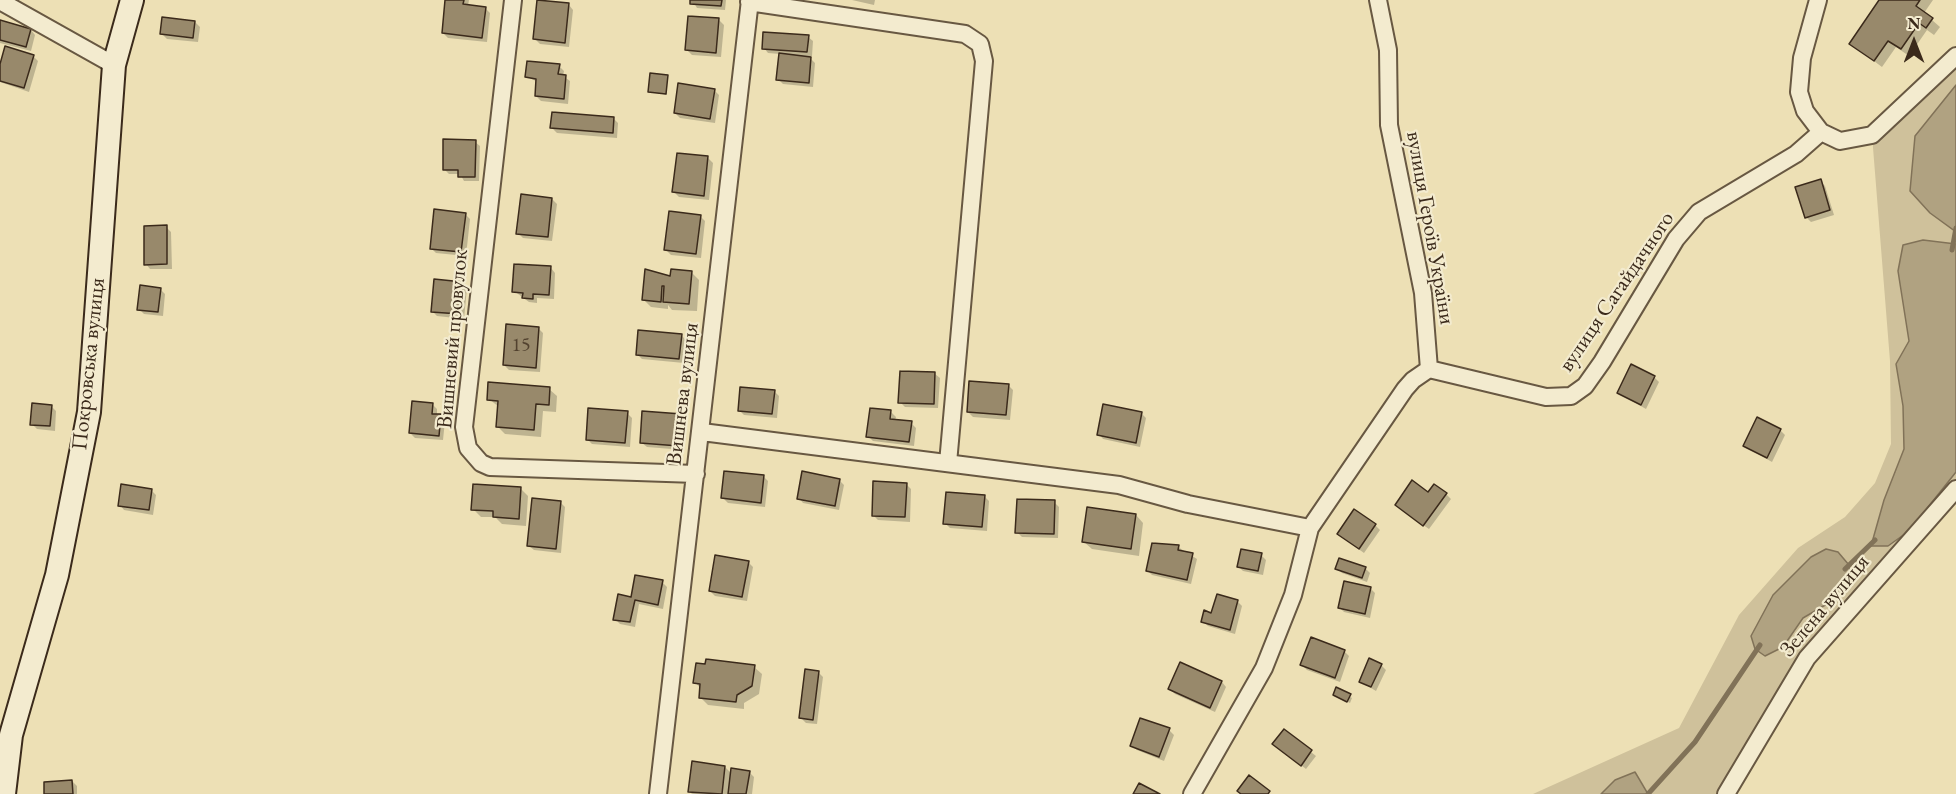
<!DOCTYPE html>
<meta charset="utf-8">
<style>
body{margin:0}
#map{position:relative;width:1956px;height:794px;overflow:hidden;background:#ede0b5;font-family:"EB Garamond",serif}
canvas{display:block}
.north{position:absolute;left:1884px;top:12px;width:60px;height:60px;-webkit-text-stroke:4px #f3ebcf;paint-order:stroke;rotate:0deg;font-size:16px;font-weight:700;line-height:24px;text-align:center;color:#3b2a1b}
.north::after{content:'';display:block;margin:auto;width:21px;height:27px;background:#3b2a1b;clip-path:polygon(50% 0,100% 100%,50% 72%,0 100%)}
</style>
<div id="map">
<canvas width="1956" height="794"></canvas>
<div class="north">N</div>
</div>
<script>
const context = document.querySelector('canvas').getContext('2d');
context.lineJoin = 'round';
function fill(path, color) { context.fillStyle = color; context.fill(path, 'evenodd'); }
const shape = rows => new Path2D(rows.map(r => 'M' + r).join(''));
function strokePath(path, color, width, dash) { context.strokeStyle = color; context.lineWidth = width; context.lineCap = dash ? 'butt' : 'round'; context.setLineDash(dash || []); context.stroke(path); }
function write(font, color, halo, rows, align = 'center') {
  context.font = font + ' "EB Garamond",serif'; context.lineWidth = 4.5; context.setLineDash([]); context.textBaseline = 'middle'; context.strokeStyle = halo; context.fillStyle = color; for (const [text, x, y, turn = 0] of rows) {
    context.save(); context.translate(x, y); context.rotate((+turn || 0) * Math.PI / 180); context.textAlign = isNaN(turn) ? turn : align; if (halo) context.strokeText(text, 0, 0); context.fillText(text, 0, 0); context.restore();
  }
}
const green = shape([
 [1956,56,1956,489,1807,658,1726,794,1649,794,1635,772,1615,780,1601,794,1533,794,1679,728,1739,615,1798,548,1845,517,1875,483,1891,444,1890,361,1872,135]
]);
const water = shape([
 [1956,85,1956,232,1930,213,1910,191,1915,136,1956,85],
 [1923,240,1956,244,1956,472,1909,531,1888,546,1871,546,1884,500,1904,449,1903,406,1896,364,1909,341,1898,271,1903,245,1923,240],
 [1826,549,1838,552,1849,565,1851,578,1846,589,1839,597,1803,618,1783,647,1765,656,1755,649,1751,636,1773,595,1811,557,1826,549],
 [1635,772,1648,794,1601,794,1615,780,1635,772]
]);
const shadow = shape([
 [447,0,469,0,468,6,485,8,490,13,487,42,448,38,443,33],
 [692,0,726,0,725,10,697,8],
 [852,0,875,0,874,5],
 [1881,0,1933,0,1924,13,1940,27,1934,35,1927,30,1909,56,1896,47,1882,67,1851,44],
 [569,5,573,10,569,47,540,44,535,39],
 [719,20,724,25,721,57,692,55,687,50],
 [0,22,31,30,35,35,31,51,0,43],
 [195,22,200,27,198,42,167,39,162,34],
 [808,37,813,41,812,56,808,56,815,63,813,87,783,84,778,79,780,54,768,53,764,48],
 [33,56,38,61,29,92,0,82,0,69],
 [559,66,564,71,563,76,570,81,568,104,541,101,536,96,538,82,527,77],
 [667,77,667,95,649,91],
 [714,90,719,95,715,123,680,118,675,113],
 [613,118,618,123,617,138,557,133,552,128],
 [475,142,480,146,479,181,464,181,460,174,449,174,444,169],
 [708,158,713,163,709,200,679,197,674,192],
 [1820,181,1825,186,1834,215,1811,222,1806,217],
 [552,199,557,204,552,241,523,238,518,233],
 [465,214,470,219,466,256,436,253,431,248],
 [700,216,705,221,701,258,671,255,666,250],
 [166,227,171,232,172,269,150,269,146,264],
 [551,268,555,273,554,299,537,298,537,303,529,302,514,291],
 [646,271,672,277,691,272,699,280,697,311,672,310,668,305,668,309,651,307,644,300],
 [462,283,467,288,464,319,437,316,432,311],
 [160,289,165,294,163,316,144,314,139,309],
 [538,328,543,333,540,372,509,370,504,365],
 [681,335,686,340,684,363,642,359,637,354],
 [935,374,940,378,938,408,905,407,900,402],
 [1654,377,1659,382,1646,409,1618,393],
 [1008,385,1013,390,1010,420,973,417,968,412],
 [549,389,557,396,556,412,543,411,541,437,505,434,497,426,499,407,489,399],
 [774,391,779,396,777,418,744,415,739,410],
 [432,404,437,409,437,416,445,421,443,440,415,438,410,433],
 [51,406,56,411,55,431,37,429,32,424],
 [891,412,896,417,895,421,911,423,916,428,914,446,873,441,868,436],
 [627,413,632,418,630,447,592,444,587,439],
 [1141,413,1146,418,1140,447,1103,439,1099,434],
 [681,416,686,421,684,450,647,447,642,443],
 [1780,430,1785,435,1772,462,1744,446],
 [763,476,768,481,765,507,728,503,723,498],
 [839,480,844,485,839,510,803,503,799,498],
 [906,484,911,489,910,522,878,520,873,515],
 [520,488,528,496,526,526,502,524,495,517,481,517,473,509],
 [151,490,156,495,153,515,124,510,120,505],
 [1446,494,1451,499,1429,529,1401,510],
 [984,496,989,501,987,531,950,528,945,523],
 [560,502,565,507,561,553,534,550,529,546],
 [1054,502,1059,507,1058,538,1022,537,1017,532],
 [1136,515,1143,523,1139,556,1092,549,1084,542],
 [1375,525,1380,530,1364,553,1343,538],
 [1178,547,1197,559,1191,584,1152,575,1147,570],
 [1261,555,1266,560,1263,575,1243,571,1238,566],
 [748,562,753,567,747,601,715,596,710,591],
 [1365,568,1370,573,1367,582,1342,573,1337,569],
 [662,582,667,587,663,609,639,604,635,627,620,624,615,619,632,598],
 [1370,588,1375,593,1370,618,1344,612,1339,607],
 [1218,596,1238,602,1242,606,1235,634,1208,626,1203,621,1212,614],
 [1344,651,1349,656,1340,682,1307,670,1302,665],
 [1180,664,1222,682,1226,687,1215,712,1175,694,1170,689],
 [1381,665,1386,670,1376,691,1361,682],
 [754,667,762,674,759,694,744,703,744,709,708,705,700,697,701,689,695,682],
 [818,672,823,677,817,724,806,723,801,718],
 [1337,689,1352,698,1350,703,1334,695],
 [1169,730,1174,735,1164,761,1137,750,1132,746],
 [1284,731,1316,756,1306,769,1274,744],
 [725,767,732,774,749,772,754,777,752,794,692,794,690,792],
 [72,781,77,786,77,794,46,794]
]);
const stream = shape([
 [1952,250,1956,228],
 [1845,569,1875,540],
 [1648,794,1695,742,1760,645]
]);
const building = shape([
 [445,0,464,0,463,4,486,7,482,38,442,33,445,0],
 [537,0,569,3,565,43,533,39,537,0],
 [690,0,722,0,721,6,690,4,690,0],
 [1879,0,1920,0,1916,6,1933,18,1926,28,1919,23,1901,49,1888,41,1874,61,1849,44,1879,0],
 [688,16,719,18,716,53,685,50,688,16],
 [162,17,195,21,193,38,160,34,162,17],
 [0,20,31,29,26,47,0,40,0,20],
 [763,32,809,35,807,52,762,49,763,32],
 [5,46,34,55,24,88,0,81,0,64,5,46],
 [779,53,811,57,809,83,776,80,779,53],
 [527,61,560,64,558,74,566,75,564,99,535,96,536,79,525,77,527,61],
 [650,73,668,75,666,94,648,92,650,73],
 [678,83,715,89,710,119,674,113,678,83],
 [552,112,614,117,613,133,550,128,552,112],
 [443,139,476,140,475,177,458,177,458,170,443,170,443,139],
 [677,153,708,156,704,196,672,192,677,153],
 [1821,179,1830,210,1805,218,1795,187,1821,179],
 [521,194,552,198,548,237,516,234,521,194],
 [434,209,466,213,461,252,430,249,434,209],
 [669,211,701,215,696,254,664,250,669,211],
 [167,225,167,264,144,265,144,226,167,225],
 [514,264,551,266,549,295,533,294,533,299,522,298,523,293,512,292,514,264],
 [645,269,670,276,671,269,692,271,689,304,663,302,664,286,662,286,661,302,642,300,645,269],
 [434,279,463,282,460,314,431,312,434,279],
 [140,285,161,288,158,312,137,310,140,285],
 [506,324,539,327,536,368,503,365,506,324],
 [638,330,682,334,679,359,636,355,638,330],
 [1631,364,1655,376,1641,405,1617,393,1631,364],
 [900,371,935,372,934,404,898,403,900,371],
 [969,381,1009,384,1006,415,967,412,969,381],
 [488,382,550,387,549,405,536,404,534,430,496,427,498,401,487,400,488,382],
 [740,387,775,390,772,414,738,411,740,387],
 [412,401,433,403,432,414,441,414,439,436,409,433,412,401],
 [32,403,52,405,50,426,30,425,32,403],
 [1103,404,1142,412,1136,443,1097,435,1103,404],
 [588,408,628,411,625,443,586,440,588,408],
 [870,408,891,410,890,419,912,421,909,442,866,437,870,408],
 [642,411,682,414,679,446,640,443,642,411],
 [1757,417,1781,429,1767,458,1743,446,1757,417],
 [724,471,764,475,761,503,721,498,724,471],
 [802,471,840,479,835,506,797,499,802,471],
 [1412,480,1428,492,1434,484,1447,493,1423,526,1395,505,1412,480],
 [873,481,907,483,905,517,872,516,873,481],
 [121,484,152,489,149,510,118,506,121,484],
 [473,484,521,487,519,519,493,517,493,511,471,510,473,484],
 [946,492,985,495,982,527,943,524,946,492],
 [532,498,561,501,556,549,527,546,532,498],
 [1017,499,1055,500,1054,534,1015,533,1017,499],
 [1087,507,1136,514,1131,549,1082,542,1087,507],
 [1354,509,1376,524,1359,549,1337,534,1354,509],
 [1152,543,1179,545,1178,550,1193,553,1187,580,1146,571,1152,543],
 [1241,549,1262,553,1258,571,1237,567,1241,549],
 [715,555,749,561,742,597,709,591,715,555],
 [1339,558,1366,567,1362,578,1335,569,1339,558],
 [635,575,663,580,658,605,635,600,630,622,613,620,618,594,631,597,635,575],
 [1344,581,1371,587,1365,614,1338,608,1344,581],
 [1217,594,1238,600,1230,630,1201,622,1204,610,1211,613,1217,594],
 [1311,637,1345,650,1335,678,1300,665,1311,637],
 [1369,658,1382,664,1371,687,1359,682,1369,658],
 [706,659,755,665,752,686,737,695,736,702,699,698,700,684,693,683,696,663,705,664,706,659],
 [1180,662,1222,681,1210,708,1168,689,1180,662],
 [805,669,819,671,813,720,799,718,805,669],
 [1336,687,1351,694,1347,702,1333,695,1336,687],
 [1140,718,1170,728,1159,757,1130,746,1140,718],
 [1284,729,1312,750,1301,766,1272,744,1284,729],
 [692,761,725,766,722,794,688,792,692,761],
 [731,768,750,771,746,794,728,794,731,768],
 [1249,775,1270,791,1268,794,1241,794,1237,791,1249,775],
 [72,780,73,794,44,794,44,782,72,780],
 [1139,783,1160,794,1133,794,1139,783]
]);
const street = shape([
 [513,0,464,427,468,448,481,463,490,467,696,474],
 [1818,0,1802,58,1799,92,1805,111,1821,132],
 [0,1,114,65],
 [749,2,965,34,980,44,984,61,948,463],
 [1429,369,1546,397,1571,396,1585,386,1602,362,1676,239,1699,212,1796,154,1821,132,1840,141,1872,135,1956,56],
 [702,432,1119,485,1188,504,1310,528],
 [658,794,750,0],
 [1192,794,1264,668,1293,595,1310,528,1405,389,1413,380,1429,369,1423,293,1389,125,1388,50,1378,0],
 [1726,794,1807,658,1956,489]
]);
const secondary = shape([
 [4,794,11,735,57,575,89,412,114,65,132,0]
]);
const numberNames = [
 ["15",521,346]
];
const streetNames = [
 ["вулиця Героїв України",1430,228,80],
 ["вулиця Сагайдачного",1617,292,-56],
 ["Вишневий провулок",453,339,-85],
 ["Покровська вулиця",89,364,-84],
 ["Вишнева вулиця",683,394,-83],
 ["Зелена вулиця",1825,606,-50]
];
fill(green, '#cfc19b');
fill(water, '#b0a281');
strokePath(water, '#817258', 1.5);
fill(shadow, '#0003');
strokePath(stream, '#817258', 5);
fill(building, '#98896b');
strokePath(building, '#3b2a1b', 1.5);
strokePath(street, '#685842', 20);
strokePath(secondary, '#3b2a1b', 26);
strokePath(street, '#f3ebcf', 16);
strokePath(secondary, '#f3ebcf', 22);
write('20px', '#52422f', null, numberNames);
write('22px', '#3b2a1b', '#f3ebcf', streetNames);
</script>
